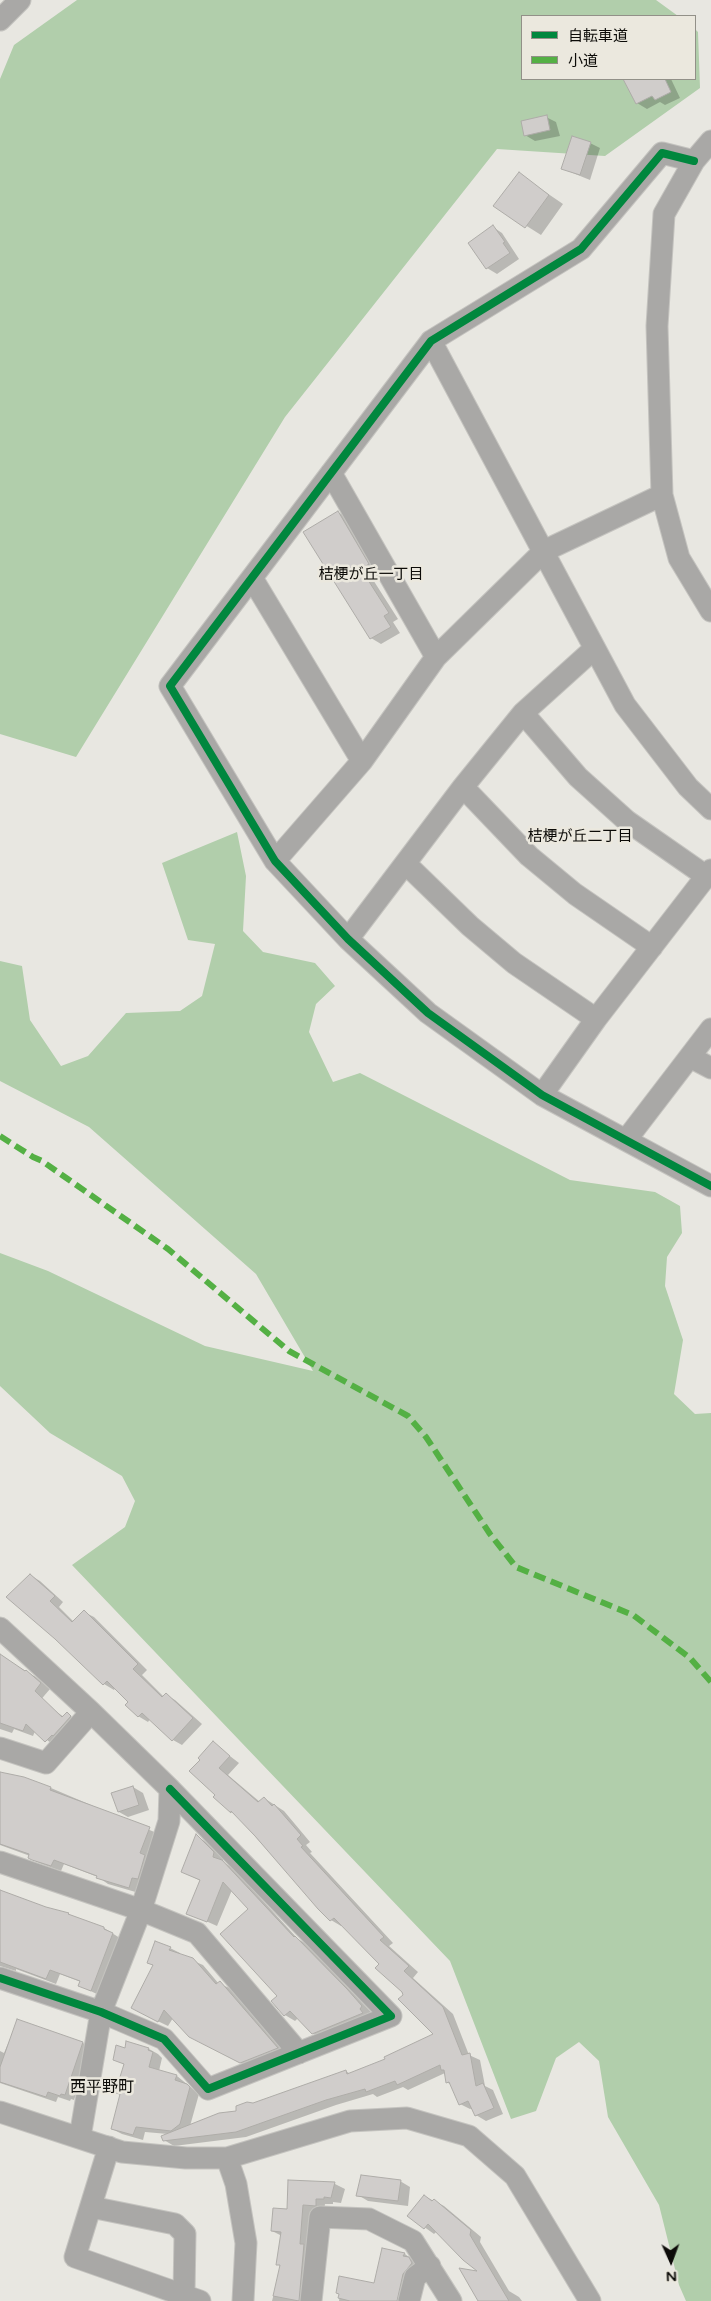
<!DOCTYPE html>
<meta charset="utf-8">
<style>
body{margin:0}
#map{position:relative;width:711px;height:2301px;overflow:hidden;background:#e8e7e1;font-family:"Varela Round","Noto Sans JP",sans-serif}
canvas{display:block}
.legend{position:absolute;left:521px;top:15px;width:175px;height:65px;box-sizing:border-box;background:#ebe8de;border:1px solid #929088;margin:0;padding:6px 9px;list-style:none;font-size:15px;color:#0c0b08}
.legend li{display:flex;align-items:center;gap:10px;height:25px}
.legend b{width:25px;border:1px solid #929088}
.north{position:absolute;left:646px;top:2236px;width:50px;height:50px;-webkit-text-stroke:4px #ebe8de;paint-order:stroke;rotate:178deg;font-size:14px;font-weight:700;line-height:20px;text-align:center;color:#0c0b08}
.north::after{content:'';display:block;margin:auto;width:18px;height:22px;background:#0c0b08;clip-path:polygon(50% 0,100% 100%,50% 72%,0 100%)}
</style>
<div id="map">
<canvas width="711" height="2301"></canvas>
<ul class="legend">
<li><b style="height:6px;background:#00873e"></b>自転車道</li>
<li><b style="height:6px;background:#54b044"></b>小道</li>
</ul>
<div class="north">N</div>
</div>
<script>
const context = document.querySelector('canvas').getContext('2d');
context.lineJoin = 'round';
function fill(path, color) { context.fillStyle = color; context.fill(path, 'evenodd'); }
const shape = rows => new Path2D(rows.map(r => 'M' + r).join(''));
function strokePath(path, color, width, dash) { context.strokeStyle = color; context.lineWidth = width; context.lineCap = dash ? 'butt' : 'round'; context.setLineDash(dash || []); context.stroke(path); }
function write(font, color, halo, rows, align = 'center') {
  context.font = font + ' "Varela Round","Noto Sans JP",sans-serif'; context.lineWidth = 5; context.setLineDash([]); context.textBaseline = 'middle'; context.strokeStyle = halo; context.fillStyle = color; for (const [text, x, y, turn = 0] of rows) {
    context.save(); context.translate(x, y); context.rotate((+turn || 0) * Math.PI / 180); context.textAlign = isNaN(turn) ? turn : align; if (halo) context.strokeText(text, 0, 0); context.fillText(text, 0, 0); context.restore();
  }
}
const forest = shape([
 [77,0,656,0,678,16,522,16,522,79,695,79,695,29,698,32,700,88,605,156,497,149,285,417,76,757,0,734,0,79,14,45],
 [237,832,246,876,243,931,263,952,315,963,335,986,316,1004,309,1032,333,1082,360,1073,570,1180,655,1192,680,1206,682,1233,667,1257,665,1286,683,1340,674,1394,695,1414,711,1413,711,2301,686,2301,679,2285,659,2205,608,2117,599,2061,579,2042,556,2058,536,2111,511,2119,450,1961,72,1565,125,1527,135,1501,122,1476,50,1433,0,1386,0,1253,48,1271,205,1346,313,1371,256,1274,89,1127,0,1081,0,961,22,966,30,1020,61,1066,88,1056,126,1013,180,1011,202,996,215,944,188,940,162,863]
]);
const shadow = shape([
 [625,79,671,79,680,98,665,105,660,102,647,109,637,103],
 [546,117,556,122,560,136,535,141,525,135],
 [590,143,600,148,590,180,563,169],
 [519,174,563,204,541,235,495,206],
 [493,227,502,233,519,259,497,274,487,268,470,243],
 [338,512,348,518,378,570,370,575,398,619,393,622,400,633,381,644,371,638,305,533],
 [30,1575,40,1581,63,1602,59,1607,74,1622,84,1612,94,1617,147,1670,142,1675,164,1697,166,1695,175,1700,202,1724,182,1745,173,1740,150,1719,148,1722,138,1716,130,1702,116,1687,114,1690,104,1684,56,1638,8,1597],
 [0,1656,36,1677,50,1689,38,1703,0,1679],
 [0,1701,51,1708,64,1717,67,1714,76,1719,55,1746,35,1731,33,1736,14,1729,12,1733,0,1729],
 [213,1743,239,1763,228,1775,260,1802,264,1798,284,1811,310,1842,306,1845,312,1852,310,1853,393,1943,389,1946,418,1972,413,1978,453,2014,469,2055,480,2060,485,2086,493,2090,503,2114,486,2121,476,2115,473,2108,470,2109,460,2104,451,2085,447,2082,445,2073,408,2090,403,2087,377,2097,373,2094,336,2105,246,2137,174,2146,164,2140,168,2134,145,2132,143,2140,122,2134,112,2129,121,2095,125,2065,114,2059,125,2049,127,2043,149,2049,158,2054,162,2058,159,2071,177,2076,199,2094,190,2126,238,2112,254,2104,346,2071,350,2074,387,2060,435,2035,380,1964,342,1924,341,1926,331,1920,319,1908,236,1815,215,1797,217,1795,202,1760],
 [0,1773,51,1788,159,1834,139,1893,108,1884,98,1877,64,1864,61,1871,39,1863,29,1858,30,1856,0,1845],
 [133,1787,143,1793,149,1810,128,1817,119,1812],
 [197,1836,206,1842,224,1859,222,1862,232,1867,298,1939,305,1943,371,2012,323,2039,313,2033,298,2018,295,2021,285,2015,273,2001,279,1996,250,1909,232,1890,217,1926,188,1913,201,1881,183,1872],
 [0,1896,68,1914,104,1928,123,1940,101,1996,80,1986,81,1982,60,1974,56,1984,16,1969,16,1971,0,1966],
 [170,1948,180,1953,179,1955,203,1965,219,1984,230,1988,287,2053,251,2068,200,2042,173,2018,168,2026,143,2014,154,1966,148,1963],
 [18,2020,83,2043,92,2048,74,2100,71,2099,70,2101,58,2097,56,2102,0,2083,0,2051,4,2053],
 [400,2181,410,2187,408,2206,368,2201,358,2195],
 [289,2182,335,2184,345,2189,341,2203,333,2202,333,2204,325,2204,309,2301,272,2301,281,2266,278,2264,282,2236,272,2231,288,2210],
 [424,2196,444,2206,481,2237,480,2242,509,2291,519,2297,522,2301,482,2301,482,2273,437,2231,434,2234,409,2216],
 [383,2250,405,2254,418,2264,407,2301,339,2301,340,2294,375,2285]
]);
const building = shape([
 [623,79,665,79,671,92,655,100,652,96,636,104,623,79],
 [547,115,550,130,524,136,521,121,547,115],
 [572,136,591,142,580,175,561,169,572,136],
 [519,172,549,195,525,228,493,206,519,172],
 [493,225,505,242,503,243,510,253,486,269,468,243,493,225],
 [338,511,369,564,361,569,389,613,384,616,391,627,370,639,303,532,338,511],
 [30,1574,55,1596,50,1601,72,1622,84,1610,138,1664,133,1669,162,1697,166,1693,193,1718,172,1741,142,1713,138,1717,125,1705,128,1702,107,1681,103,1685,55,1639,6,1597,30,1574],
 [0,1654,25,1671,26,1670,41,1683,35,1691,62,1717,67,1712,71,1716,53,1736,52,1735,45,1742,26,1724,23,1731,0,1723,0,1654],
 [213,1741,230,1756,219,1768,258,1802,264,1797,272,1806,274,1804,301,1835,297,1839,303,1846,301,1847,384,1937,380,1940,409,1966,404,1971,443,2007,462,2055,470,2053,476,2086,483,2083,494,2108,475,2116,468,2101,459,2105,449,2082,446,2083,444,2070,441,2070,440,2065,397,2085,395,2081,366,2092,365,2089,326,2100,236,2132,163,2141,161,2136,219,2113,236,2111,236,2106,247,2102,253,2103,346,2070,347,2074,385,2059,384,2057,433,2034,398,1999,403,1995,402,1992,375,1968,379,1964,334,1918,330,1921,318,1909,255,1836,231,1811,231,1813,213,1797,215,1795,189,1771,200,1760,198,1758,213,1741],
 [0,1772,24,1777,51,1787,50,1790,150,1827,140,1853,145,1855,138,1879,132,1878,129,1888,96,1878,97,1876,54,1860,51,1866,32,1860,28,1858,29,1854,0,1844,0,1772],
 [133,1786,139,1805,118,1812,111,1793,133,1786],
 [196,1834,214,1852,213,1857,222,1860,294,1937,295,1936,347,1989,362,2006,360,2009,363,2013,312,2034,290,2011,284,2016,271,2001,277,1996,220,1934,248,1909,223,1882,207,1922,186,1914,200,1880,181,1872,196,1834],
 [0,1890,46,1907,69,1913,68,1914,104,1927,104,1929,113,1933,91,1991,78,1986,80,1981,50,1970,46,1979,0,1962,0,1890],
 [155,1941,171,1947,169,1950,193,1958,216,1984,220,1981,278,2048,240,2063,189,2037,164,2010,158,2022,131,2008,153,1965,147,1963,155,1941],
 [17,2019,83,2042,65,2095,61,2094,60,2096,48,2092,46,2097,0,2082,0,2067,17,2019],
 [126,2041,149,2048,148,2050,153,2052,149,2067,177,2075,175,2080,187,2084,190,2087,180,2124,171,2131,136,2127,133,2135,111,2129,120,2094,115,2093,124,2064,113,2060,116,2045,125,2048,126,2041],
 [361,2175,401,2180,398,2201,356,2196,361,2175],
 [288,2180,335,2182,331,2198,324,2197,324,2199,316,2199,316,2206,303,2205,300,2244,304,2244,299,2301,273,2296,280,2265,276,2265,281,2232,271,2231,273,2208,287,2209,288,2180],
 [424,2195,432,2201,434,2199,471,2230,470,2235,509,2301,478,2301,459,2268,477,2271,463,2260,428,2224,424,2229,407,2216,424,2195],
 [382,2248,405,2253,403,2256,409,2257,412,2263,403,2274,397,2301,350,2301,338,2298,339,2294,336,2293,339,2276,374,2283,382,2248]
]);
const minor = shape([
 [0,20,20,0],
 [711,141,694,161,664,214,657,326,662,495,679,558,711,611],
 [694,161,662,153,581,249,431,341,170,686,275,861,348,939,428,1013,542,1095,711,1186],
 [431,341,625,705,688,787,711,809],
 [331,473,436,657],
 [252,578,362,761],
 [523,713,578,777,627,821,706,876],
 [463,787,529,856,575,894,652,947],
 [275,861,362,761,436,657,544,551,662,495],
 [406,864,470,926,514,963,596,1019],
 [348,939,463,787,523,713,594,649],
 [690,1057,711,1068],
 [542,1095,596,1019,711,870],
 [626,1140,711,1029],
 [0,1628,91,1712,170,1789,169,1821,141,1910,101,2012,80,2137],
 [0,1748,46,1763,91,1712],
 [0,1862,141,1910,197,1933,299,2053],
 [0,1978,101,2012,164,2039,208,2089,391,2016,170,1789],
 [0,2112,122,2152,186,2158,227,2158,350,2121,407,2118,469,2136,515,2176,590,2301],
 [109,2147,75,2257,200,2301],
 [227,2158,236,2184,246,2243,243,2301],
 [91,2207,175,2224,185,2234,184,2294],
 [311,2301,320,2217,369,2219,413,2241,451,2301],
 [409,2301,415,2277,430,2266]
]);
const quiet = shape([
 [0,1136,33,1157,42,1161,168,1249,289,1351,408,1416,426,1437,490,1534,516,1567,633,1615,690,1658,711,1682]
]);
const cycleway = shape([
 [694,161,662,153,581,249,431,341,170,686,275,861,348,939,428,1013,542,1095,711,1186],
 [0,1978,101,2012,164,2039,208,2089,391,2016,170,1789]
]);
const neighbourhoodNames = [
 ["桔梗が丘一丁目",371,575],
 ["桔梗が丘二丁目",580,837]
];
const quarterNames = [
 ["西平野町",102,2088]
];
fill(forest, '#b1ceab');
fill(shadow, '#0003');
fill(building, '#d0cdcb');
strokePath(building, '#aeaca8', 1);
strokePath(minor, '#c4c3bf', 23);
strokePath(minor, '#a9a8a6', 21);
strokePath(quiet, '#54b044', 6, [12, 6]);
strokePath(cycleway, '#00873e', 8);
write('15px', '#0c0b08', '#ebe8de', neighbourhoodNames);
write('16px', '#0c0b08', '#ebe8de', quarterNames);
</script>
